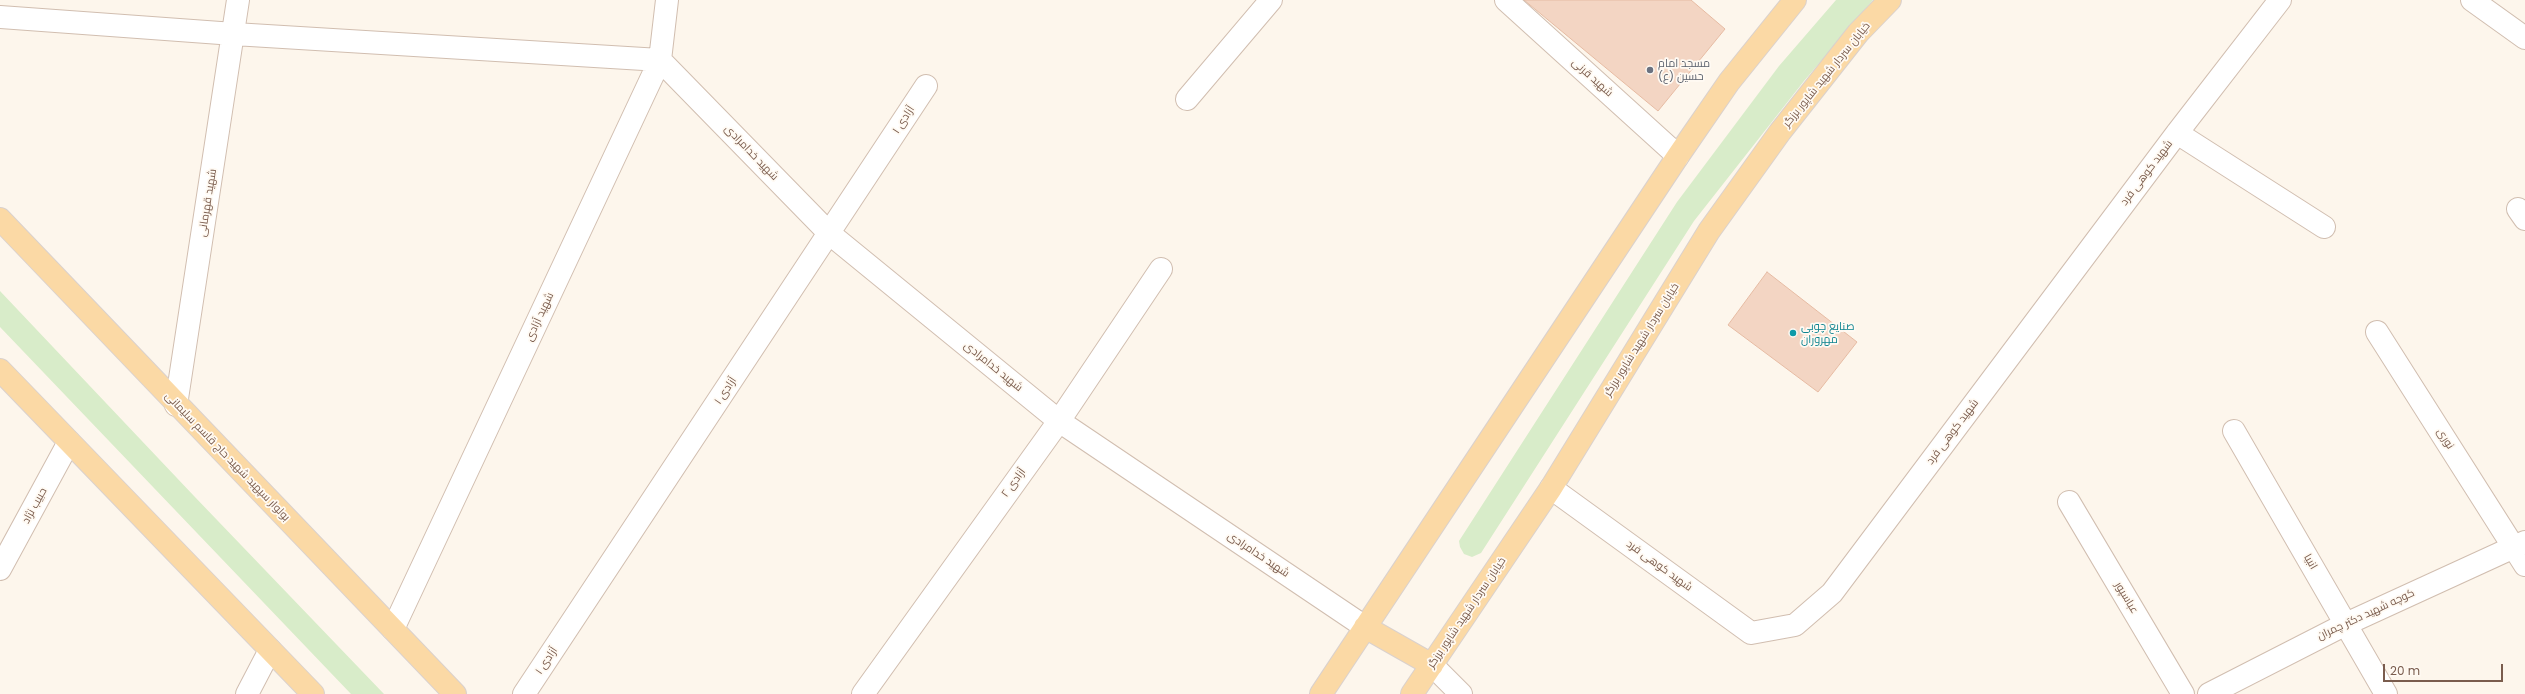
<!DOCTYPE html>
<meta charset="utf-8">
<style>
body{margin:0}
#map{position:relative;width:2525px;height:694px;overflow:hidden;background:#fdf6ec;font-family:Poppins,sans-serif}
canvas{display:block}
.scale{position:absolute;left:2383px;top:664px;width:120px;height:18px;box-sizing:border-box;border:2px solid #7a5c4d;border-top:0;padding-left:5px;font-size:12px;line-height:14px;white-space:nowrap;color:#7a5c4d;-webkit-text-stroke:3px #fffaf3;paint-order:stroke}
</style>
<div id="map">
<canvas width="2525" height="694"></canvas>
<div class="scale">20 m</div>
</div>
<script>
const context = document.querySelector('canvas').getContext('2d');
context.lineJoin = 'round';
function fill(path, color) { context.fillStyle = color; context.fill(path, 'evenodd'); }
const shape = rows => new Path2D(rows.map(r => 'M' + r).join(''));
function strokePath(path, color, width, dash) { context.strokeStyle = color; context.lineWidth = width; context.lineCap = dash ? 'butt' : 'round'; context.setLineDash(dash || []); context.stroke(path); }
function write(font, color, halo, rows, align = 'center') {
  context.font = font + ' Poppins,Cairo,sans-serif'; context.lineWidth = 3.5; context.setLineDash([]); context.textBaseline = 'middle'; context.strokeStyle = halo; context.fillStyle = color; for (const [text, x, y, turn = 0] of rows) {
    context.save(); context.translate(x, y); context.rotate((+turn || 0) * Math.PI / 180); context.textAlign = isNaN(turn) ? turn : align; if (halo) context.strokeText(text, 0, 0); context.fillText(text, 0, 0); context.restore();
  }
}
const green = shape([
 [1836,0,1873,0,1804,81,1694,221,1481,553,1472,557,1464,554,1460,547,1459,541,1677,202,1779,66],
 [0,291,194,496,384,694,351,694,0,327]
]);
const building = shape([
 [1524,0,1691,0,1725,29,1658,111,1524,0],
 [1767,272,1857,342,1818,392,1728,325,1767,272]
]);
const minor = shape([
 [1506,0,1678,156],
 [2472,0,2525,38],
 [0,17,234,34,660,60,830,234,1059,421,1365,627],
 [1187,99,1271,0],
 [2177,133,2324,227],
 [2518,209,2525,219],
 [2377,332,2525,565],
 [176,405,238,0],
 [2234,431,2386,694],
 [1551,488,1751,633,1795,625,1832,593,2177,133,2280,0],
 [2069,502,2183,694],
 [0,569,69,442],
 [393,629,660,60,667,0],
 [1432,665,1461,694],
 [247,694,270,650],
 [524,694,926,86],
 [863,694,1059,421,1161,269],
 [2209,694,2346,624,2525,542]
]);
const major = shape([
 [0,219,455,694],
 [0,370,313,694],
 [1365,627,1432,665],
 [1321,694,1678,156,1729,82,1795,0],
 [1412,694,1551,488,1709,231,1780,132,1858,33,1890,0]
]);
const markers = [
 [1650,70,4,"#6b7280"],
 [1793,333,4,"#0f9aa8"]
];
const worshipNames = [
 ["مسجد امام",1658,64],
 ["حسین (ع)",1658,77]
];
const streetNames = [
 ["خیابان سردار شهید شاپور برزگر",1827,75,-51],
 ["شهید قرنی",1592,78,42],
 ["آزادی ۱",904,120,-57],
 ["شهید خدامرادی",751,153,46],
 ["شهید کوهی فرد",2147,173,-53],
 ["شهید قهرمانی",208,203,-81],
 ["شهید آزادی",540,317,-65],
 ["خیابان سردار شهید شاپور برزگر",1642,340,-58],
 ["شهید خدامرادی",993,367,39],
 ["آزادی ۱",726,391,-56],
 ["شهید کوهی فرد",1953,432,-53],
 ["نوری",2445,439,58],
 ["بولوار سپهبد شهید حاج قاسم سلیمانی",227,457,46],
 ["آزادی ۲",1014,483,-54],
 ["حبیب نژاد",35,506,-61],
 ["شهید خدامرادی",1258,555,34],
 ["انبیا",2310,562,60],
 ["شهید کوهی فرد",1659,566,36],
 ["عباسپور",2126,598,59],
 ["خیابان سردار شهید شاپور برزگر",1467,613,-56],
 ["کوچه شهید دکتر چمران",2366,615,-25],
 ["آزادی ۱",547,661,-56]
];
const cultureNames = [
 ["صنایع چوبی",1801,327],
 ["مهروران",1801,340]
];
fill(green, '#d8ecc9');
fill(building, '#f3d5c3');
strokePath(building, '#e6bba3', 1);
strokePath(minor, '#d1beb0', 24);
strokePath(major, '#dad1cd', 24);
strokePath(minor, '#fff', 22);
strokePath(major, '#fbd9a5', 22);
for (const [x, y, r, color] of markers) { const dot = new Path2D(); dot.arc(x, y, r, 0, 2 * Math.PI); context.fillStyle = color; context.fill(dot); strokePath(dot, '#fffaf3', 1.5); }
write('11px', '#5b616d', '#fffaf3', worshipNames, 'left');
write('11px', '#7a5c4d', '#fffaf3', streetNames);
write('11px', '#0d838f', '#fffaf3', cultureNames, 'left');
</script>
